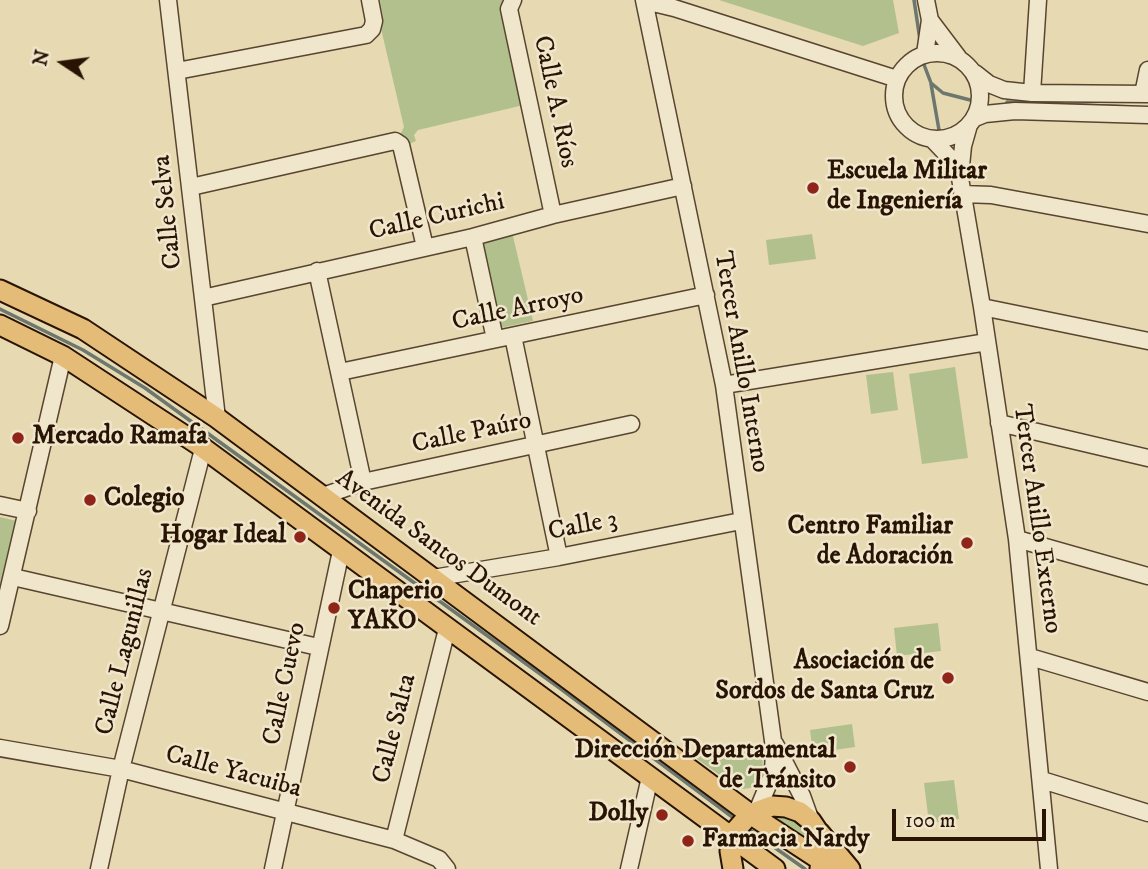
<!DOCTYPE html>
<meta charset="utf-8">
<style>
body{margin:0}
#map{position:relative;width:1148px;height:869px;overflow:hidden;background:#e7d9b1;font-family:"IM FELL DW Pica",serif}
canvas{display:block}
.north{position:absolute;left:28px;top:28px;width:70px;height:70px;-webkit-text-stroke:5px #efe6cc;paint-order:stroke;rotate:283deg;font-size:19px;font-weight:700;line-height:28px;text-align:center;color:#291404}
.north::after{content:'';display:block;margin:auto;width:24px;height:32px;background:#291404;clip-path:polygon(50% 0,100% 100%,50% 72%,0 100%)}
.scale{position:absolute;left:892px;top:809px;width:154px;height:32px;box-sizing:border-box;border:4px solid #291404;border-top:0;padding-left:9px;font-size:21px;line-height:24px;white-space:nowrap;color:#291404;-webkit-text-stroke:5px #efe6cc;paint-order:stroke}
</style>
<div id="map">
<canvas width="1148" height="869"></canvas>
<div class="north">N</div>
<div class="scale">100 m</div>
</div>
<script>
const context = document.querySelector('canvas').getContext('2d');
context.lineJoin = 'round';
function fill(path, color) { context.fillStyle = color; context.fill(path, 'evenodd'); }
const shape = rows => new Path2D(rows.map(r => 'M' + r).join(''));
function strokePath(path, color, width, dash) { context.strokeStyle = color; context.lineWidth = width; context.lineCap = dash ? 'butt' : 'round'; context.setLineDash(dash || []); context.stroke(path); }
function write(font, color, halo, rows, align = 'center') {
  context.font = font + ' "IM FELL DW Pica",serif'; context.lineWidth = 5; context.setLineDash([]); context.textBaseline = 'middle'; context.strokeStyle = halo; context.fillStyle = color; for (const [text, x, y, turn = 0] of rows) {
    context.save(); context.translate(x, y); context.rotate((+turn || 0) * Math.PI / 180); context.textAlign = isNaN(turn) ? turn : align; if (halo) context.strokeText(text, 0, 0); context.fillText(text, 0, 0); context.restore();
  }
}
const green = shape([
 [380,0,502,0,528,104,418,130,414,135,416,141,407,145,401,133,404,127,379,20,383,17],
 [719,0,893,0,899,33,863,46],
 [512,232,533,321,500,328,480,240],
 [812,234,816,259,769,265,766,240],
 [955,367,968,458,922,464,909,374],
 [893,372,898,410,871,414,866,375],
 [0,517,21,522,6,586,0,585],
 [938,623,941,651,897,656,894,628],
 [852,724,855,747,813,753,810,730],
 [751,744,762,747,763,775,755,787,744,789,738,788,697,759,695,753,747,748],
 [954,780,959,819,929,823,924,783],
 [764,812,797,819,804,828,810,846]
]);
const stream = shape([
 [914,0,920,40],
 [923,62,931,83,943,93,974,101],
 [931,84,939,130],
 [1007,102,1132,107],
 [0,309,83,350,145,388,561,689,735,819],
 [747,828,805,869]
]);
const minor = shape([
 [168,0,217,418],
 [513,0,509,9,553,215],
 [644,0,724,385,774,748,773,773,758,809],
 [645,1,674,8,897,79],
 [930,20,958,57],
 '894 96a43 43 0 1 1 86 0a43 43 0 1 1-86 0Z',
 [925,54,930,20,926,0],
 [177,71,366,35,372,29,374,21,370,0],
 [975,73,989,84,1004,90,1032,93,1148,94],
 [1032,93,1038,0],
 [1143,94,1148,70],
 [975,118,985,114,1015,111,1148,115],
 [933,140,953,161,960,178,982,307,1017,539,1049,869],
 [960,176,963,146,969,125],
 [191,187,395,141,401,145,425,247],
 [962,194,991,195,1148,224],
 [473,237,495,339],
 [317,271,363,482],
 [203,298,473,237,553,215,683,186],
 [982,307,1148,341],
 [513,336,559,557],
 [340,372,706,295],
 [724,385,987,342],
 [999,423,1148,458],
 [323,496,363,482,631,424],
 [0,505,28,511],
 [1017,539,1148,576],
 [13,577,318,647],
 [433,578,559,557,741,521],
 [0,626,63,356],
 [1030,657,1148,692],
 [775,744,802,796,811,821],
 [0,748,121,769,394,840,439,859,447,869],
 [1042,780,1148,813],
 [394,840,447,629],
 [99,869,121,769,203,449],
 [273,869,341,551],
 [629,869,650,777]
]);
const major = shape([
 [0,290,83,329,217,418,750,814,834,869],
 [0,325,63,356,199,445,775,869],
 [819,832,850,869],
 [733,869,730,851,735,831,750,814,772,806,786,807,800,812,811,821,819,833,823,846,820,869]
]);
const markers = [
 [813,188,7,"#8f2418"],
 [18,438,7,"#8f2418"],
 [90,500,7,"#8f2418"],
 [300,537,7,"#8f2418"],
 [967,543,7,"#8f2418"],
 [334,608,7,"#8f2418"],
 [948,678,7,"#8f2418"],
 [850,767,7,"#8f2418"],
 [662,815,7,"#8f2418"],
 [688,841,7,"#8f2418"]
];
const streetNames = [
 ["Calle A. Ríos",554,102,78],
 ["Calle Selva",169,212,-96],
 ["Calle Curichi",437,218,-13],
 ["Calle Arroyo",518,310,-12],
 ["Tercer Anillo Interno",740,362,80],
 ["Calle Paúro",472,434,-12],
 ["Tercer Anillo Externo",1036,519,82],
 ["Calle 3",583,527,-11],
 ["Avenida Santos Dumont",438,549,36],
 ["Calle Lagunillas",126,652,-76],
 ["Calle Cuevo",286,684,-78],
 ["Calle Salta",396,729,-76],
 ["Calle Yacuiba",233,773,15]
];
const poiNames = [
 ["Escuela Militar",827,173],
 ["de Ingeniería",827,203],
 ["Mercado Ramafa",32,438],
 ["Colegio",104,500],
 ["Centro Familiar",953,528,"right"],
 ["de Adoración",953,558,"right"],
 ["Hogar Ideal",286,537,"right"],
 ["Chaperio",348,593],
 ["YAKO",348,623],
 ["Asociación de",934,663,"right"],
 ["Sordos de Santa Cruz",934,693,"right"],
 ["Dirección Departamental",836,752,"right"],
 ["de Tránsito",836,782,"right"],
 ["Dolly",648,815,"right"],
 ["Farmacia Nardy",702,841]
];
fill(green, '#b2c08e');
strokePath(stream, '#6c776e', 3.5);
strokePath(minor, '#58452f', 19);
strokePath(major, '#291404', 23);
strokePath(minor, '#efe6cc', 16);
strokePath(major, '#e4bc78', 19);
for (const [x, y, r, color] of markers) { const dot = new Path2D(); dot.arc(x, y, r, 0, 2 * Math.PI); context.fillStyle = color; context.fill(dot); strokePath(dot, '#efe6cc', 2.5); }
write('26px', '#291404', '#efe6cc', streetNames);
write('bold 26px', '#291404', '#efe6cc', poiNames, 'left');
</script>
